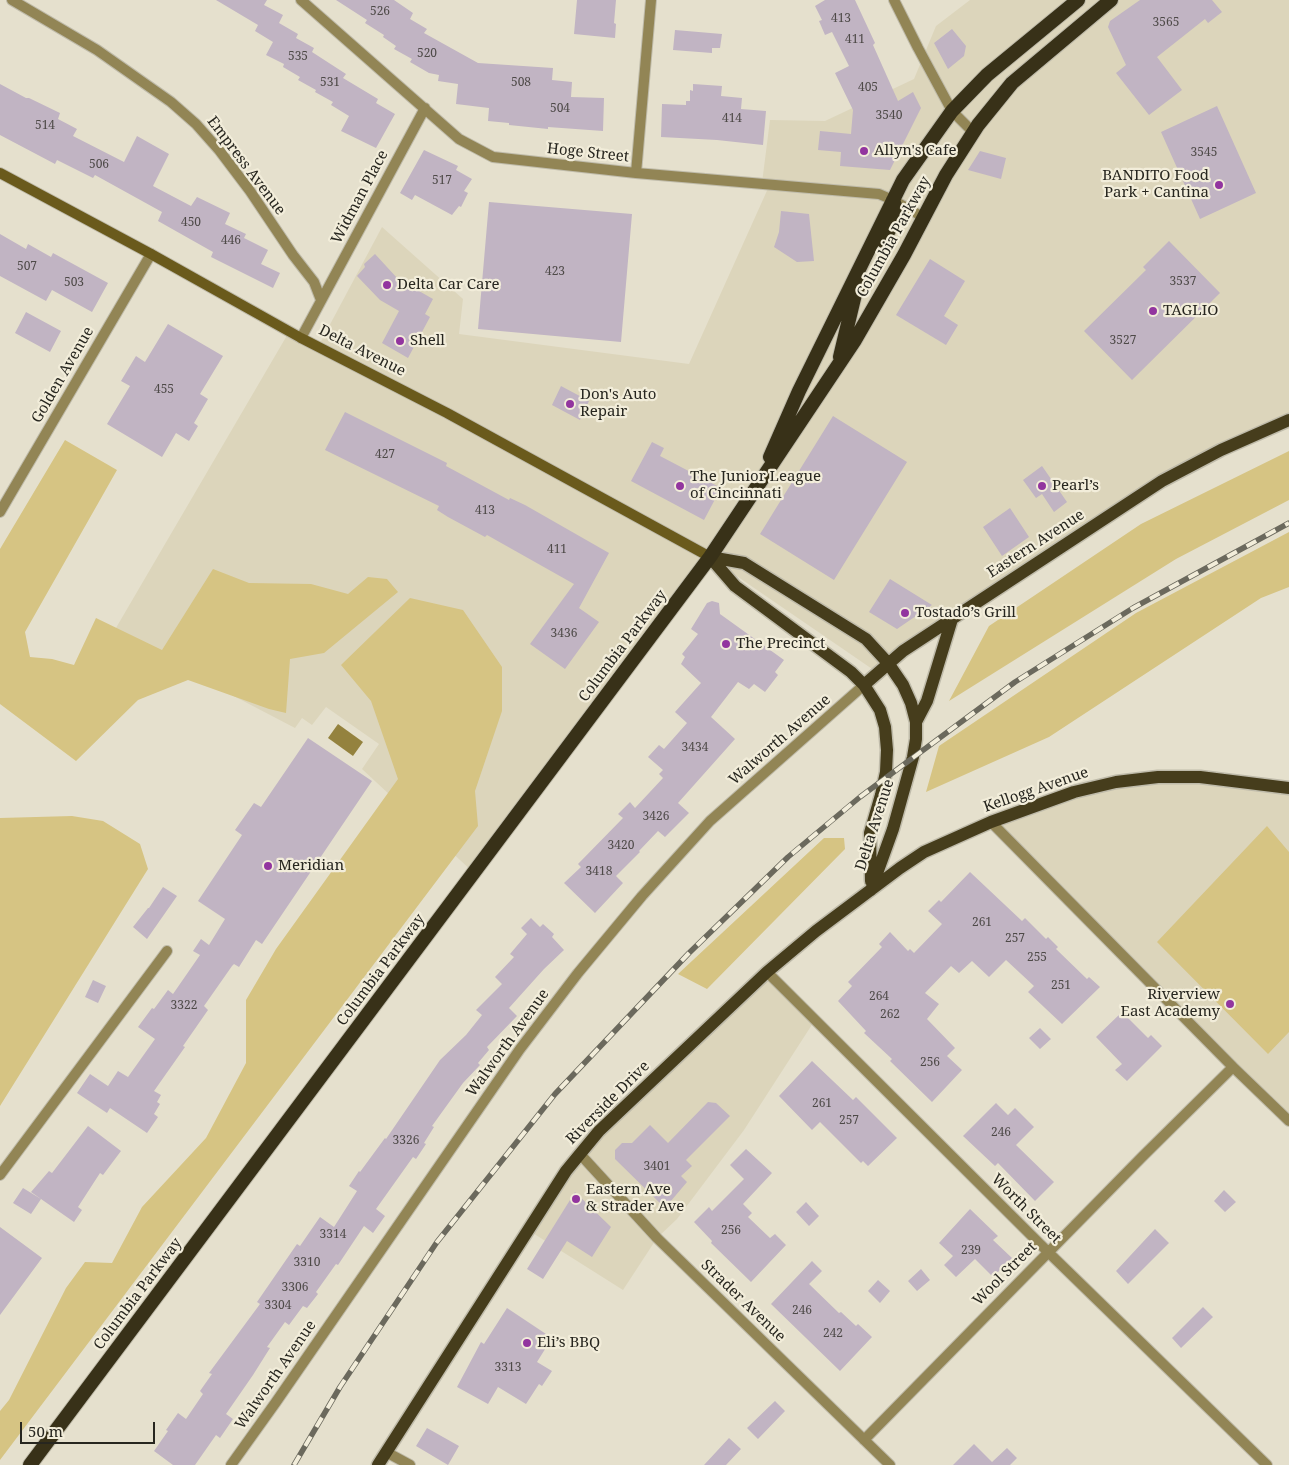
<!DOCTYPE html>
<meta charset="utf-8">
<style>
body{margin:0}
#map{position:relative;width:1289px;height:1465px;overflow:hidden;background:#e5e0cd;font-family:"Noto Serif",serif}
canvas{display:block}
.scale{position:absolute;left:20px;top:1422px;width:135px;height:22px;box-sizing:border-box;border:2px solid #27261f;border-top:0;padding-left:6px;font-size:15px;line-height:18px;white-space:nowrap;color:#27261f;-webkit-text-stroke:4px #f2edda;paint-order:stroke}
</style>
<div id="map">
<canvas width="1289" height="1465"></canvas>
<div class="scale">50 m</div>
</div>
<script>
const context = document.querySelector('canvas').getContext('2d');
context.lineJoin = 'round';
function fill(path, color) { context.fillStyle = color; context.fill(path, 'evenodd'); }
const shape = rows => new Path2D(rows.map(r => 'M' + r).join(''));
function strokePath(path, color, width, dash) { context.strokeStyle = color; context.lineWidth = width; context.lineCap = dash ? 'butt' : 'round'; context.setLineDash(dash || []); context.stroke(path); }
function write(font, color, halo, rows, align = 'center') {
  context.font = font + ' "Noto Serif",serif'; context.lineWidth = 4.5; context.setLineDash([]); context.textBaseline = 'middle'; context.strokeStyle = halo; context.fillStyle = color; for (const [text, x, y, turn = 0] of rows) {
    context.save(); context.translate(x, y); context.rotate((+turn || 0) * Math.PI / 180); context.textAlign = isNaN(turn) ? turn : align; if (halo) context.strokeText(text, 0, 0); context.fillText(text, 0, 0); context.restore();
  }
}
const built = shape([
 [970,0,1289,0,1289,420,1159,484,878,673,709,557,474,873,362,769,379,744,326,707,312,725,302,718,295,728,113,633,289,332,318,347,382,227,463,299,459,334,689,364,770,184,762,183,770,120,825,121,914,79,936,26],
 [1158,777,1289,788,1289,1121,991,822,1035,806],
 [767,972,815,1020,744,1130,677,1219,657,1238,623,1290,528,1230,566,1171]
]);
const green = shape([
 [65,440,117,470,25,632,30,657,52,659,74,665,96,618,162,650,213,569,249,583,311,584,348,594,368,577,387,579,398,592,324,653,290,659,286,713,269,709,188,680,138,700,76,761,0,704,0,549],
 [1289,451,1289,500,1176,559,949,701,989,626,1141,524],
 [1289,532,1289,587,1261,598,1049,737,926,792,939,746,1136,613],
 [410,598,463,610,502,667,502,711,475,791,478,826,0,1460,0,1411,9,1400,66,1288,85,1262,112,1263,142,1207,206,1138,246,1063,246,1000,276,949,398,779,371,701,341,665],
 [72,816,103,821,140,844,148,869,0,1106,0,818],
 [1267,826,1289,852,1289,1032,1268,1054,1157,942],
 [824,838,844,838,845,849,707,989,678,974]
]);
const water = shape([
 [338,724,363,742,353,756,328,738]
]);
const building = shape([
 [216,0,267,0,264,5,283,15,279,23,298,34,296,38,314,48,312,52,346,74,343,78,378,99,376,103,395,114,376,148,341,131,349,116,331,105,333,102,315,92,316,90,298,80,300,77,283,67,284,64,266,55,273,42,255,31,258,25],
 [336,0,394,0,413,13,410,19,427,29,424,33,478,63,553,68,552,80,572,82,571,97,604,98,603,131,548,127,548,129,509,125,509,123,488,121,489,108,456,104,458,84,438,81,439,75,429,73,410,62,412,59,394,49,396,46,383,37,384,35,365,23,367,20],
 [577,0,616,0,614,23,616,24,615,38,574,34],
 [825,0,855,0,875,43,873,45,898,101,913,92,921,108,890,170,840,166,841,152,818,150,820,131,851,134,853,110,835,73,849,66,832,32,825,35,819,21,822,20,815,6],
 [1140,0,1212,0,1222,12,1208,23,1205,19,1157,57,1182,90,1149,115,1116,73,1126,65,1108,27,1110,21],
 [952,29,966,46,964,56,948,69,934,43],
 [675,30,722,34,720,48,712,48,712,53,673,50],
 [0,84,26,98,29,98,60,113,58,119,77,129,73,136,124,162,137,136,169,154,153,186,191,206,197,197,230,213,225,224,246,234,244,238,268,250,261,264,280,273,273,288,211,257,213,252,158,221,162,212,95,175,93,178,57,160,55,164,0,135],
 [693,84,722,86,721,96,742,98,741,109,766,111,763,145,717,140,661,137,662,104,686,105,686,101,690,101,690,90,693,91],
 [1217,106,1256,193,1200,219,1161,132],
 [424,150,458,166,456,170,472,179,464,191,468,193,461,207,459,206,452,215,415,195,412,200,400,193],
 [980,151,1006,158,1001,179,968,170],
 [489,202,632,214,621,342,478,329],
 [781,211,809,214,814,261,797,262,774,247,779,232],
 [0,234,26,249,28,244,51,257,53,253,108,283,92,312,52,290,46,301,0,276],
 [1169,241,1220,293,1132,380,1084,331,1146,270,1143,267],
 [375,254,398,279,433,299,425,314,430,317,408,358,382,343,399,311,380,300,357,276,365,267,364,264],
 [930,259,965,281,944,316,958,325,946,345,896,315],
 [26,312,61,331,50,352,15,333],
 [168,324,223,356,200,394,208,399,194,423,198,426,189,441,176,433,162,457,107,424,130,386,121,381,136,356,145,362],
 [561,386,589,401,580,420,552,405],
 [345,412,447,463,446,466,509,500,510,498,525,505,609,553,579,608,599,622,565,669,530,644,574,584,487,535,485,537,448,517,437,510,439,506,325,450],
 [833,416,907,462,834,580,760,534],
 [652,442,664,448,660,456,721,488,704,520,631,481],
 [1042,466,1067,502,1054,512,1042,494,1036,498,1023,480],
 [1010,508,1029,537,1002,556,983,527],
 [890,579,932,605,897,629,869,612],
 [712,601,719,603,720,614,784,660,775,672,778,675,765,692,754,684,749,689,738,682,711,717,735,739,678,803,689,813,665,837,658,831,639,851,640,852,616,876,623,883,595,913,564,883,581,867,578,864,623,818,618,814,630,802,635,808,663,778,659,774,663,770,648,757,659,745,664,749,687,723,675,712,701,683,681,664,685,657,682,654,698,634,691,629,707,603],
 [308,738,372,781,262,944,256,940,239,967,234,964,232,966,204,1006,208,1010,183,1046,185,1047,154,1091,161,1095,157,1102,160,1104,154,1114,158,1117,147,1133,110,1108,107,1113,77,1093,90,1074,108,1086,118,1071,128,1077,155,1039,138,1027,152,1008,154,1009,168,990,173,994,200,955,193,951,201,939,209,945,225,919,198,901,242,835,235,830,254,803,261,807],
 [970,872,1022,921,1025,918,1046,939,1048,937,1058,947,1056,949,1087,979,1089,977,1100,987,1062,1024,1028,992,1034,986,1006,960,989,977,972,961,959,973,951,966,925,993,939,1004,927,1019,955,1048,947,1056,962,1070,932,1102,890,1061,892,1059,864,1033,866,1031,838,1001,852,986,848,982,882,947,879,944,890,932,908,951,910,949,914,953,942,924,928,911,939,900,941,902],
 [163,887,177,896,147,939,133,927,148,908,149,908],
 [531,918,540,927,543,924,554,934,552,937,564,950,544,969,509,1008,517,1016,487,1047,489,1050,478,1063,480,1065,463,1083,432,1126,434,1127,424,1143,426,1144,416,1159,413,1157,376,1209,385,1216,373,1233,364,1226,338,1265,336,1264,316,1292,318,1294,307,1308,303,1306,289,1325,285,1322,267,1347,270,1348,253,1375,226,1414,233,1419,220,1438,216,1435,195,1465,173,1465,154,1451,168,1431,166,1430,178,1413,186,1419,203,1394,200,1391,212,1374,209,1373,260,1304,257,1302,297,1244,300,1246,320,1217,334,1227,357,1191,349,1186,359,1171,360,1172,385,1138,386,1139,440,1060,466,1035,482,1015,476,1010,502,984,495,977,514,957,510,954,527,934,521,928],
 [93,980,106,986,98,1003,85,997],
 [1122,1012,1148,1038,1151,1035,1162,1046,1127,1081,1115,1070,1122,1064,1096,1037],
 [1040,1028,1051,1039,1040,1049,1029,1038],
 [812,1061,853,1100,856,1097,897,1138,868,1166,863,1161,861,1163,820,1122,812,1130,779,1096],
 [708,1102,716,1103,730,1116,686,1160,692,1166,681,1176,687,1182,665,1208,615,1159,615,1150,622,1143,632,1143,650,1125,668,1143],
 [996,1103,1008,1115,1015,1108,1034,1127,1016,1145,1054,1182,1035,1201,998,1163,995,1166,963,1136],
 [88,1126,121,1151,103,1175,100,1173,78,1207,82,1210,74,1222,31,1192,49,1171,52,1173],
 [746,1149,772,1173,743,1204,752,1213,748,1217,770,1238,775,1234,786,1245,751,1282,711,1243,712,1241,694,1222,709,1207,712,1211,744,1179,730,1165],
 [23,1188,41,1199,31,1214,13,1203],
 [1224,1190,1236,1202,1225,1212,1214,1201],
 [575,1192,611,1227,592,1257,567,1241,543,1279,527,1269],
 [806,1202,819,1216,809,1226,796,1212],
 [970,1209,998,1236,993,1240,1012,1258,993,1277,975,1259,956,1277,944,1265,953,1256,939,1243],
 [0,1227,42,1258,0,1315],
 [1155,1229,1169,1243,1128,1284,1116,1271],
 [812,1261,822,1271,809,1284,839,1313,841,1312,856,1326,858,1324,872,1337,840,1371,771,1304],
 [921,1269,930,1280,917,1291,908,1281],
 [878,1280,890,1291,880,1303,868,1291],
 [1203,1307,1213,1317,1181,1348,1172,1338],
 [507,1308,552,1338,537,1362,552,1371,542,1386,539,1384,526,1404,498,1387,488,1404,457,1387,481,1342,484,1344],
 [775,1401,785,1411,758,1439,747,1428],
 [427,1428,459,1446,448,1465,416,1446],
 [729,1438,741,1449,726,1465,704,1465],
 [974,1444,992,1462,1007,1448,1017,1458,1010,1465,953,1465]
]);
const minor = shape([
 [12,0,97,50,171,102,196,124,219,150,250,191,293,255,314,282,321,300],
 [301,0,459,139,493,157,636,173,879,194,893,200,923,217],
 [894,0,918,48,952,111,973,132],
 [636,173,651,0],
 [301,338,425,108],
 [0,512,151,254],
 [991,822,1233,1067,1289,1121],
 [767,972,1048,1252,1267,1465],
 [580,1154,657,1238,890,1465],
 [0,1175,167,951],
 [864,1440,1142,1157,1233,1067],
 [386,1452,410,1465],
 [231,1465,276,1402,520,1049,578,973,642,896,710,821,864,685]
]);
const secondary = shape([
 [0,173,151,254,301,338,447,413,710,557]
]);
const primary = shape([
 [710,557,744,563,866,639,888,663,903,685,911,703,916,722,916,739,913,757,893,829,871,890],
 [710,557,735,586,851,672,864,685,880,710,885,727,887,750,886,772,881,795,870,833,871,881],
 [864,685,903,651,1162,481,1221,450,1289,420],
 [916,722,927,701,952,619],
 [378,1465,566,1171,580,1154,599,1131,767,972,816,931,900,868,924,852,991,822,1074,792,1116,782,1158,777,1200,777,1289,788]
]);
const trunk = shape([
 [883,241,898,214,893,200],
 [840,357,856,290,860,284],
 [770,457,799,391,903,180,952,111,987,75,1078,0],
 [30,1465,710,557,855,340,904,255,946,175,978,125,1012,83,1111,0]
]);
const rail = shape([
 [294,1465,340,1387,437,1242,555,1094,689,953,788,857,860,797,1015,682,1133,608,1289,523]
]);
const markers = [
 [864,151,5,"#92359f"],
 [1219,185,5,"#92359f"],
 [387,285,5,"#92359f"],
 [1153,311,5,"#92359f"],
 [400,341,5,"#92359f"],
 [570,404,5,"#92359f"],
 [680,486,5,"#92359f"],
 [1042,486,5,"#92359f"],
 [905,613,5,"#92359f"],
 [726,644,5,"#92359f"],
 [268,866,5,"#92359f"],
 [1230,1004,5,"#92359f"],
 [576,1199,5,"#92359f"],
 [527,1343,5,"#92359f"]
];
const numberNames = [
 ["526",380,12],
 ["413",841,19],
 ["3565",1166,23],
 ["411",855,40],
 ["520",427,54],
 ["535",298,57],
 ["531",330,83],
 ["508",521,83],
 ["405",868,88],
 ["504",560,109],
 ["3540",889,116],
 ["414",732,119],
 ["514",45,126],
 ["3545",1204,153],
 ["506",99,165],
 ["517",442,181],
 ["450",191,223],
 ["446",231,241],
 ["507",27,267],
 ["423",555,272],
 ["3537",1183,282],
 ["503",74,283],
 ["3527",1123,341],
 ["455",164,390],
 ["427",385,455],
 ["413",485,511],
 ["411",557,550],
 ["3436",564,634],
 ["3434",695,748],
 ["3426",656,817],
 ["3420",621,846],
 ["3418",599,872],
 ["261",982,923],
 ["257",1015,939],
 ["255",1037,958],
 ["251",1061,986],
 ["264",879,997],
 ["3322",184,1006],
 ["262",890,1015],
 ["256",930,1063],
 ["261",822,1104],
 ["257",849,1121],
 ["246",1001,1133],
 ["3326",406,1141],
 ["3401",657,1167],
 ["256",731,1231],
 ["3314",333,1235],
 ["239",971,1251],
 ["3310",307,1263],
 ["3306",295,1288],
 ["3304",278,1306],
 ["246",802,1311],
 ["242",833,1334],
 ["3313",508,1368]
];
const poiNames = [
 ["Allyn's Cafe",874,151],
 ["BANDITO Food",1209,176,"right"],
 ["Park + Cantina",1209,193,"right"],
 ["Delta Car Care",397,285],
 ["TAGLIO",1163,311],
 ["Shell",410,341],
 ["Don's Auto",580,395],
 ["Repair",580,412],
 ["The Junior League",690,477],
 ["of Cincinnati",690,494],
 ["Pearl’s",1052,486],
 ["Tostado’s Grill",915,613],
 ["The Precinct",736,644],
 ["Meridian",278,866],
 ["Riverview",1220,995,"right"],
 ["East Academy",1220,1012,"right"],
 ["Eastern Ave",586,1190],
 ["& Strader Ave",586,1207],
 ["Eli’s BBQ",537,1343]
];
const streetNames = [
 ["Hoge Street",588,153,6],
 ["Empress Avenue",246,166,53],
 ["Widman Place",360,197,-62],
 ["Columbia Parkway",894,237,-61],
 ["Delta Avenue",362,351,27],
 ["Golden Avenue",63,375,-60],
 ["Eastern Avenue",1036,544,-33],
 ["Columbia Parkway",623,646,-53],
 ["Walworth Avenue",780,740,-41],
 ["Kellogg Avenue",1036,790,-19],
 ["Delta Avenue",875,825,-72],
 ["Columbia Parkway",381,970,-53],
 ["Walworth Avenue",508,1043,-54],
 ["Riverside Drive",608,1103,-45],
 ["Worth Street",1026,1209,45],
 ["Wool Street",1005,1274,-45],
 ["Columbia Parkway",138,1294,-53],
 ["Strader Avenue",743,1301,44],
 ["Walworth Avenue",276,1375,-55]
];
fill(built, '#dcd5bb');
fill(green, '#d6c483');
fill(water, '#94823e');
fill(building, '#c1b4c3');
strokePath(minor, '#bfbbaa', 12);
strokePath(secondary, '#bfbbaa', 12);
strokePath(primary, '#bfbbaa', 15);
strokePath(trunk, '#bfbbaa', 16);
strokePath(minor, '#928555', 10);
strokePath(secondary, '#6a5a1c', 10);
strokePath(primary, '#463d1c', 12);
strokePath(trunk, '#383118', 14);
strokePath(rail, '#6b695d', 5.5);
strokePath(rail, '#f2edda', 4, [11]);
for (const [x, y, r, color] of markers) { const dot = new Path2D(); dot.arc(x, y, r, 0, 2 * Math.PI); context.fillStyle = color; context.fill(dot); strokePath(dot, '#f2edda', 2); }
write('12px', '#4e4a48', null, numberNames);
write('15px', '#27261f', '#f2edda', poiNames, 'left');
write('15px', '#27261f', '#f2edda', streetNames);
</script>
